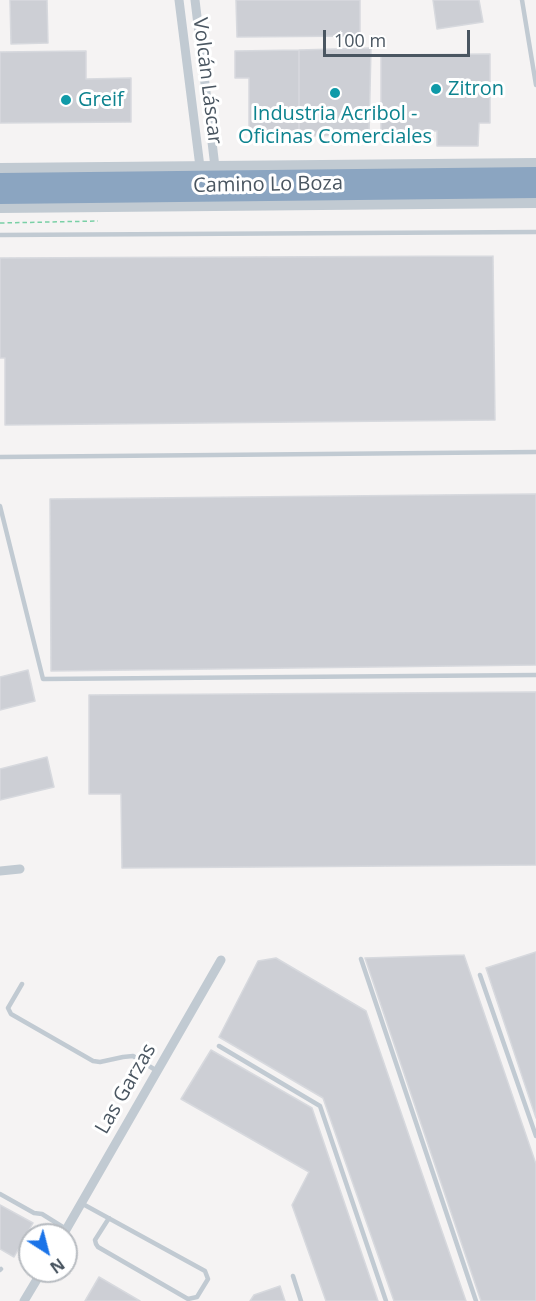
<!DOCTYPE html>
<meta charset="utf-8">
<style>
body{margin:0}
#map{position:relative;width:536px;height:1301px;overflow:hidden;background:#f5f3f3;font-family:"Open Sans",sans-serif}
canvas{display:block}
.north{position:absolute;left:18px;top:1223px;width:60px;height:60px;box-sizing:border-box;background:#fff;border:2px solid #b7bbc0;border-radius:50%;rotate:144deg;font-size:16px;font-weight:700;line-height:24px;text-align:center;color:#4a5661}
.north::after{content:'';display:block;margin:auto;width:21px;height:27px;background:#1a73e8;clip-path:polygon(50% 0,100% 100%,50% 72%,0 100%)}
.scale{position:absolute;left:323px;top:30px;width:147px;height:27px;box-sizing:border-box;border:3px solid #4a5661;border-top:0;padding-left:8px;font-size:18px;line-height:21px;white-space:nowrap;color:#4a5661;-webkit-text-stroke:4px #fff;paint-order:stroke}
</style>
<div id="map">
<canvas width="536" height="1301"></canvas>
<div class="north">N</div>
<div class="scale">100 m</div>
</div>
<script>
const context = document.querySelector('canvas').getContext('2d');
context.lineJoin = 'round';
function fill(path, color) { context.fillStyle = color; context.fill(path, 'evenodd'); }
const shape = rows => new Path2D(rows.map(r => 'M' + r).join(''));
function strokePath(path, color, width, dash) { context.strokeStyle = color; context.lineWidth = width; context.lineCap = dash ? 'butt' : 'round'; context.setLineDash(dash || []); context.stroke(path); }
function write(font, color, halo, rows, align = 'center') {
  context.font = font + ' "Open Sans",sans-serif'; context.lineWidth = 6; context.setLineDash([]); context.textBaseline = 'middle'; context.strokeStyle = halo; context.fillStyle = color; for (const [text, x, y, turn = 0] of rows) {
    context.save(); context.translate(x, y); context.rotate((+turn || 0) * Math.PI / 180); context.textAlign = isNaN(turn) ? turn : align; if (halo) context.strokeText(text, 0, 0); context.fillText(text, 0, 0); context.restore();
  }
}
const building = shape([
 [10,0,47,0,48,43,11,44,10,0],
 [236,0,360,0,360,36,237,37,236,0],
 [433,0,479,0,483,22,437,29,433,0],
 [371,48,369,135,299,136,299,50,371,48],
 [299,50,299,136,249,136,249,78,235,78,235,51,299,50],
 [86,51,86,79,131,78,131,122,0,123,0,52,86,51],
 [490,54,490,123,479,123,478,146,437,146,437,131,381,131,381,55,490,54],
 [493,256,495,420,5,425,5,358,0,358,0,258,493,256],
 [536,494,536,665,51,671,50,499,536,494],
 [28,670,35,701,0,710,0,677,28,670],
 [536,692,536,865,122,868,121,794,89,794,89,695,536,692],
 [47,757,54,787,0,800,0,769,47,757],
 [536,952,536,1118,486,968,536,952],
 [464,955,536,1164,536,1301,481,1301,365,958,464,955],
 [276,958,366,1011,466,1301,394,1301,323,1098,219,1037,258,961,276,958],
 [211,1050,312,1108,378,1301,326,1301,292,1205,309,1172,181,1099,211,1050],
 [0,1205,33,1223,14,1257,0,1249,0,1205],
 [99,1277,140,1301,85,1301,99,1277],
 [280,1286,285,1301,250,1301,254,1295,280,1286]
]);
const path = shape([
 [0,223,98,221]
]);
const service = shape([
 [522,0,536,85],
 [0,235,536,232],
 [0,457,536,452],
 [0,506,43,679,536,675],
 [361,959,476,1301],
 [480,975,536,1136],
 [22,984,8,1008,11,1014,93,1061,100,1062,123,1057,133,1056,157,1071],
 [219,1046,320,1106,386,1301],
 [0,1194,34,1213,42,1214,66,1229],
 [81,1203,205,1271,208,1279,197,1297,188,1299,98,1247,96,1244,95,1240,109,1218],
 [0,1270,1,1269],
 [293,1276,301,1301]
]);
const minor = shape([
 [179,0,200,167],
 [195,0,215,167],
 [0,871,20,869],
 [63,1235,221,960],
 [24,1301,42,1271]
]);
const tertiary = shape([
 [0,169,536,164],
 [0,207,536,202]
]);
const motorway = shape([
 [0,182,536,176],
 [0,195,536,189]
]);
const markers = [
 [436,89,6,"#0f9aa8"],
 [335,93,6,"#0f9aa8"],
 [66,100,6,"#0f9aa8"]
];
const streetNames = [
 ["Volcán Láscar",207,81,83],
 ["Camino Lo Boza",268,185,-1],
 ["Las Garzas",126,1089,-60]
];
const cultureNames = [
 ["Zitron",448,89],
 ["Greif",78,100],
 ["Industria Acribol -",335,114,"center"],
 ["Oficinas Comerciales",335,137,"center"]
];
fill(building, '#cdcfd5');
strokePath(building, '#d7d9de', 1.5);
strokePath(motorway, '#7690ad', 21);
strokePath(path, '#7ad0a6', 1.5, [4.5, 3]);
strokePath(service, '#c1cad2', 4.5);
strokePath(minor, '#c1cad2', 9);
strokePath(tertiary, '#c1cad2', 12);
strokePath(motorway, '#8ba5c1', 18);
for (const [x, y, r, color] of markers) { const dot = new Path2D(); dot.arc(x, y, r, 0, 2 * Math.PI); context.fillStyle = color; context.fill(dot); strokePath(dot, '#fff', 2); }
write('20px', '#4a5661', '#fff', streetNames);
write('20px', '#0d838f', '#fff', cultureNames, 'left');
</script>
